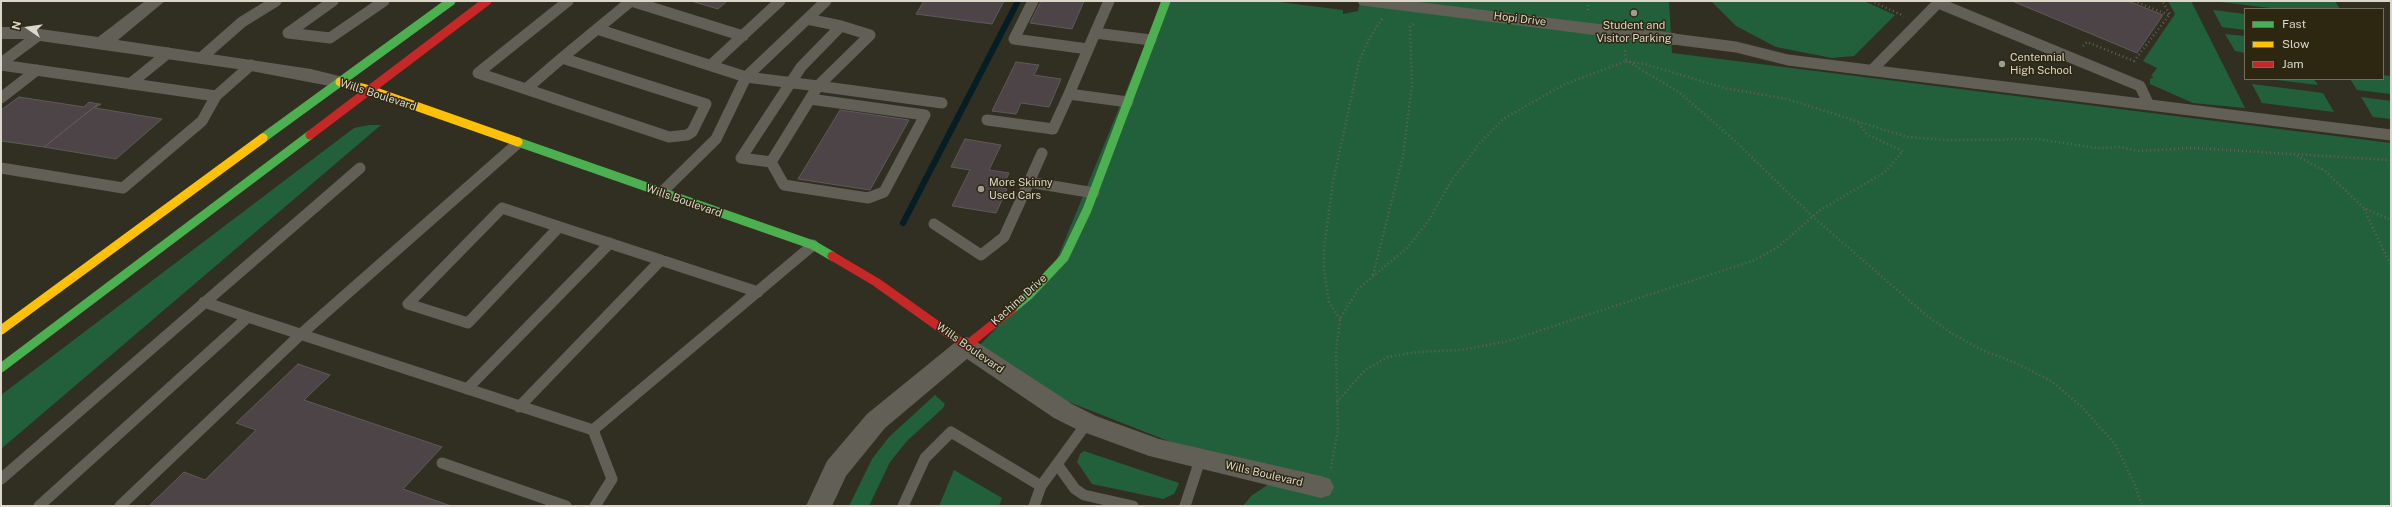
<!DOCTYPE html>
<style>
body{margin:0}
#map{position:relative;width:2392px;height:507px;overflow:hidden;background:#312e22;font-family:"Public Sans",sans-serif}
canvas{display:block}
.frame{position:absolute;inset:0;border:2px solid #dbd8cb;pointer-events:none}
.legend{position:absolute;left:2244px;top:8px;width:140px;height:72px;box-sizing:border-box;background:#2d2712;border:1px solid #736e5c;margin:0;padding:5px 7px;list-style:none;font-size:12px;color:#dbd8cb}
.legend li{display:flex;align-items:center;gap:8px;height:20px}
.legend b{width:20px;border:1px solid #736e5c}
.north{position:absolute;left:8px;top:8px;width:40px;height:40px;-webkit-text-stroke:3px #2d2712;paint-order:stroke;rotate:283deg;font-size:11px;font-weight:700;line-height:16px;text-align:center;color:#dbd8cb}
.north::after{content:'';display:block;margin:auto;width:14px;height:18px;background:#dbd8cb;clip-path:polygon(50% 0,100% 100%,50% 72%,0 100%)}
</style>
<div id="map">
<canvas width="2392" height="507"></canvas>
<div class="frame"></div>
<ul class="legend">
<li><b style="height:5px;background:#4caf50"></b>Fast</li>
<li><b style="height:5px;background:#ffc107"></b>Slow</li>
<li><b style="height:5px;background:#c62828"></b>Jam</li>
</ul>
<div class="north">N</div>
</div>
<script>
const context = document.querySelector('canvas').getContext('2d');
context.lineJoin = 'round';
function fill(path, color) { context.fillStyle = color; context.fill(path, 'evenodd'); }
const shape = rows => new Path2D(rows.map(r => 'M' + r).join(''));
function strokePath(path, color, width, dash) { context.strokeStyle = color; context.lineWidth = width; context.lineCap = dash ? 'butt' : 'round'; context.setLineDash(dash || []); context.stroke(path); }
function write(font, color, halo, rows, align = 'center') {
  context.font = font + ' "Public Sans",sans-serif'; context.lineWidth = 3; context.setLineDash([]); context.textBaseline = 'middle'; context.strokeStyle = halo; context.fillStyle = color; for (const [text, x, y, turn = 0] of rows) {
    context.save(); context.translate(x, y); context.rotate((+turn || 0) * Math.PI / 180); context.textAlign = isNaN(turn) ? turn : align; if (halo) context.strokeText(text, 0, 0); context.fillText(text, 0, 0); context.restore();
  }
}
const green = shape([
 [1163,1,1271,1,1343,10,1343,14,1358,11,1360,1,1669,1,1672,53,2391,143,2391,506,1243,506,1251,496,1272,482,1036,389,979,346,1053,269],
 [1711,1,1864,1,1895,15,1854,56,1832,58,1776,47,1736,26],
 [2168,1,2191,1,2245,108,2193,103,2150,84,2150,79,2154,77,2151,76,2157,68,2143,61,2175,14],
 [2212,1,2335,1,2340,9,2279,9],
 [2213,10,2245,14,2245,30,2222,27],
 [2225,34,2245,36,2245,53,2235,51],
 [2383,75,2391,76,2391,94,2357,90,2350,79,2383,79],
 [2268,79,2314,79,2318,85],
 [2252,84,2323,93,2334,112,2262,103],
 [2361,97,2391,101,2391,119,2373,117],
 [369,125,381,125,1,449,1,395,354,128],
 [935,395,945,404,943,408,907,441,890,462,869,506,849,506,872,459,889,437],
 [1084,451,1179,483,1177,488,1174,494,1163,499,1092,484,1077,462,1080,454],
 [954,470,1002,498,999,506,939,506]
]);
const stream = shape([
 [903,223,1018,1]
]);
const building = shape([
 [691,1,727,1,718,9,691,1],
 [924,1,1004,1,992,24,916,14,924,1],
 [1041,1,1084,1,1072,29,1030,23,1041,1],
 [2012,1,2128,1,2163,15,2137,53,2012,1],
 [1016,62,1039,65,1034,75,1061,79,1049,107,1021,103,1016,114,992,111,1016,62],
 [19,97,84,107,89,102,98,104,44,147,1,141,1,110,19,97],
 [98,104,101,104,95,108,162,119,116,159,44,147,98,104],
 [840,110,909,120,870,190,798,179,840,110],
 [965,139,1001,145,989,170,1009,173,1002,188,1007,189,996,213,952,206,970,170,951,167,965,139],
 [298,364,330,375,304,400,442,447,403,489,451,506,149,506,184,472,205,480,256,430,236,423,298,364]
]);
const path = shape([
 [1588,1,1588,12],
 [1871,1,1904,16],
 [2134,1,2169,15],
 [2083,46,2087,42,2134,61,2170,14,2162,1],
 [1626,61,1644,64,1725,88,1787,99,1907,137,1949,140,2037,139,2097,148,2121,147,2138,151,2192,148,2391,160],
 [1629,62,1680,93,1735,141,1812,216,1926,315,1951,333,1982,350,2016,363,2051,381,2081,406,2115,444,2135,485,2142,506],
 [2297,156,2325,171,2364,208,2391,220],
 [2364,209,2391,266],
 [1373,275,1403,156,1412,85,1410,27,1415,23],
 [1340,319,1329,302,1324,271,1324,249,1333,182,1359,62,1369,39,1382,19],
 [1337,402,1365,370,1388,357,1417,352,1461,350,1505,342,1755,260,1778,247,1819,211,1885,172,1903,151,1868,135,1858,123],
 [1331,468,1338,430,1336,351,1340,319,1358,289,1408,247,1429,220,1450,183,1480,143,1503,119,1563,85,1626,61,1625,49]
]);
const lane = shape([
 [333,1,288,33,330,38,384,1],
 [568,1,478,73,669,137,687,135,692,132,706,104,562,58,597,29],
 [631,1,597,29,746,77,716,139,661,193],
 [631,1,743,36],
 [1033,1,1014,39,1088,49],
 [1109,1,1095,33,1151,40],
 [807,19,841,26],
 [1095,33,1069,94,1128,102],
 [1673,39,1736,47,1788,60,2391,135],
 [201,58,242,22,276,1],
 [1,63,39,35],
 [1,65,216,96],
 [711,65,780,1],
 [1873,69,1938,3,2140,86,2149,105],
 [746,77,818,86,810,99],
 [746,77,826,1],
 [130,84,168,53],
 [818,86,942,103],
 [526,89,562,58],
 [1,98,37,70],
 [810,99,925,115,884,192,868,198,784,185,771,162,810,99],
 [987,120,1053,129,1069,94],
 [771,162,741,158,801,67,841,26,870,35,818,86],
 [1,168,123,188,202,121,216,96,251,65],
 [1029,182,1042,153],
 [934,224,981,255,1004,237,1029,182,1094,193],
 [559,227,468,323,408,304,502,208,758,292],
 [248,317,593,430,813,245],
 [467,389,610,243],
 [519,407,661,260],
 [593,430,612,479,595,506],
 [442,463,566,506],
 [1057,464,1075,489,1084,495,1133,506],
 [1,479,360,168],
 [1041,486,1087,423],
 [39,506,248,317,204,302],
 [120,506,300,335,518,143],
 [903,506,925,458,951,432,1041,486,1034,506],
 [1185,506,1200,460]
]);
const street = shape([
 [145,1,165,1,118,40,311,69,347,78,350,82,347,86,340,88,251,71,26,39,1,39,1,27,26,27,98,37,145,1],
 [1357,1,1410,1,1673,33,1680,35,1682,39,1680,43,1673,45,1366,6,1360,5,1357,1],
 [966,337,974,340,1072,404,1096,416,1159,439,1321,476,1330,479,1334,487,1330,495,1321,498,1149,456,1078,430,1054,418,967,359,885,428,846,476,832,506,806,506,827,461,867,414,958,340,966,337]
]);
const fast = shape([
 [263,138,451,1],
 [518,142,813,245,832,256],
 [1012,309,1029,295,1064,258,1087,210,1166,1],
 [1,368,310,135]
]);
const slow = shape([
 [340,82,370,90,518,142],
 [1,330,263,138]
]);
const jam = shape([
 [310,135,487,1],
 [832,256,876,282,966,346,1012,309]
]);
const markers = [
 [1634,13,4,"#a09c90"],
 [2002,64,4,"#a09c90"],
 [981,189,4,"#a09c90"]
];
const streetNames = [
 ["Hopi Drive",1520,19,7],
 ["Wills Boulevard",378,95,18],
 ["Wills Boulevard",684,201,19],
 ["Kachina Drive",1019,300,-42],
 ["Wills Boulevard",970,348,35],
 ["Wills Boulevard",1264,474,13]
];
const poiNames = [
 ["Student and",1634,26,"center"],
 ["Visitor Parking",1634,39,"center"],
 ["Centennial",2010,58],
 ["High School",2010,71],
 ["More Skinny",989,183],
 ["Used Cars",989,196]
];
fill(green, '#22603c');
strokePath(stream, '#051d25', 6);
fill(building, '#4d4447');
strokePath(building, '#5f5a58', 1);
strokePath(path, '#636159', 2.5, [1, 3]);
strokePath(lane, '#625f57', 11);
fill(street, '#625f57');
strokePath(fast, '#4caf50', 9);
strokePath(slow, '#ffc107', 9);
strokePath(jam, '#c62828', 9);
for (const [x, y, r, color] of markers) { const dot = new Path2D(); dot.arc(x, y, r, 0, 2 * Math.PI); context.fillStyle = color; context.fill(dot); strokePath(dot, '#2d2712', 1.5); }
write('11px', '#dbd8cb', '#2d2712', streetNames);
write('11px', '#dbd8cb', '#2d2712', poiNames, 'left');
</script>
